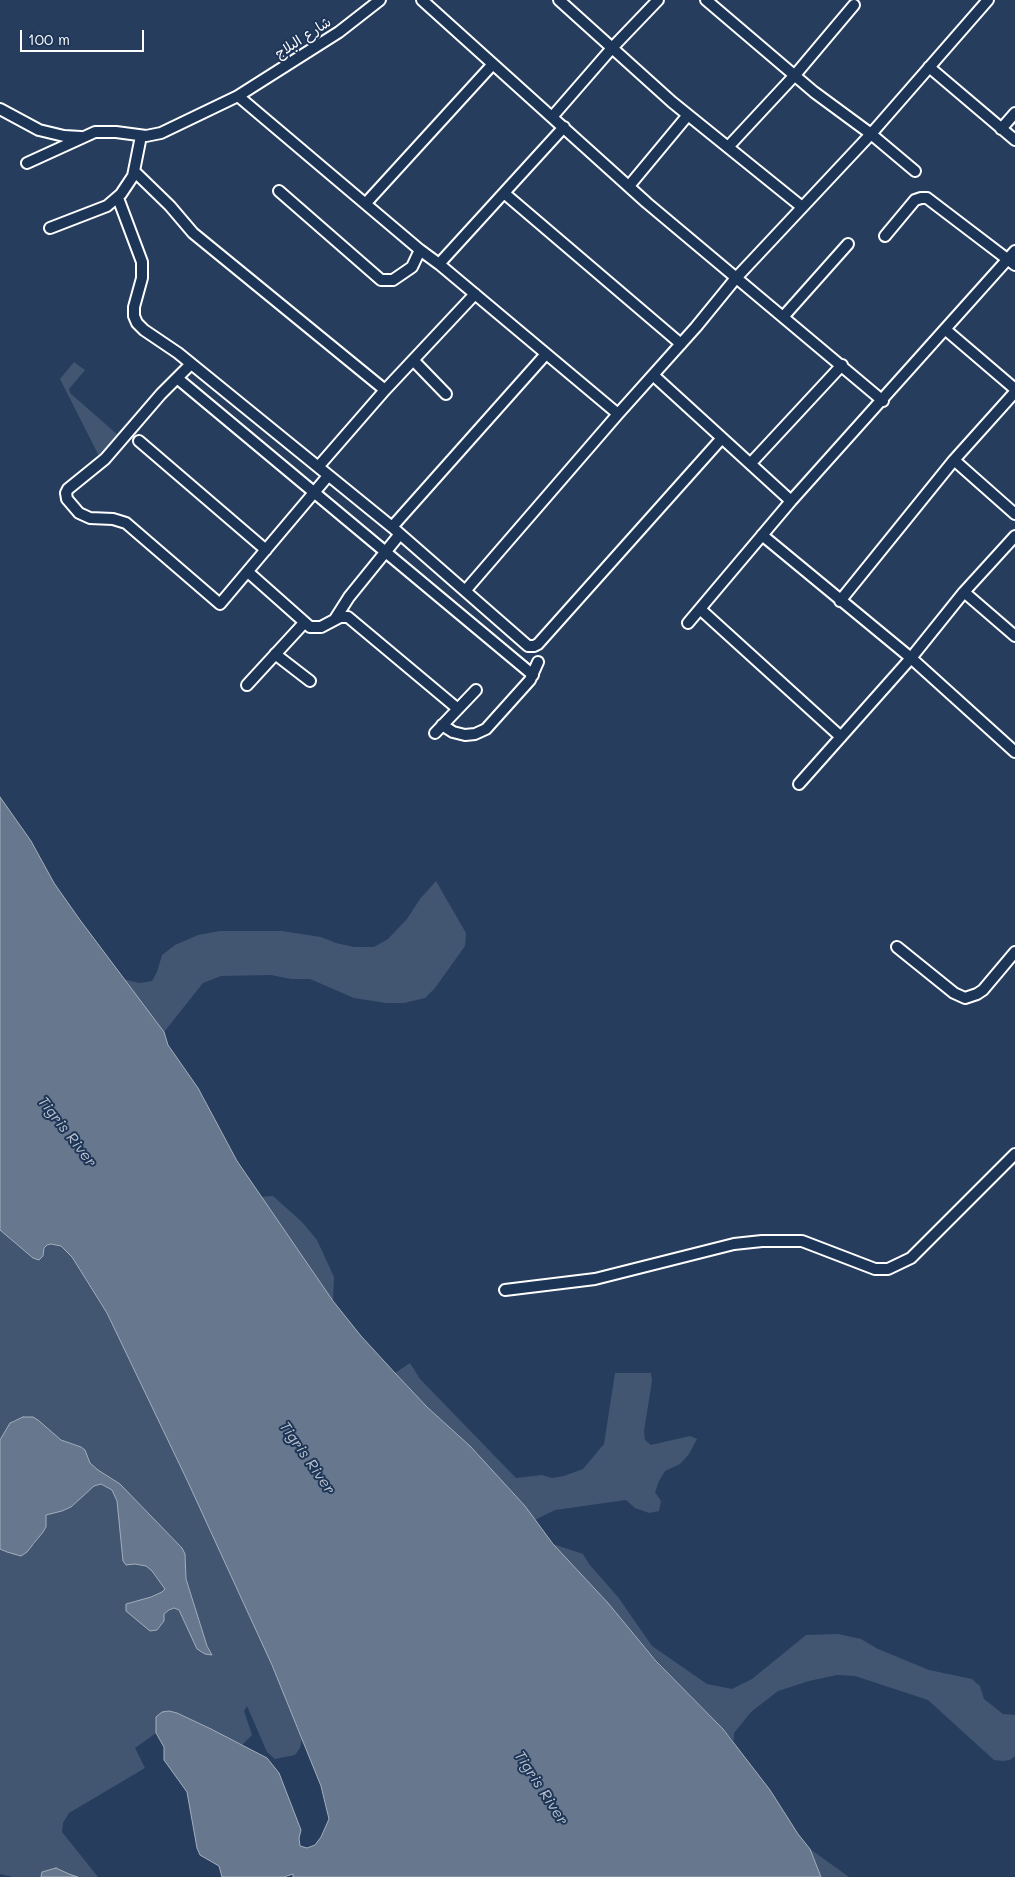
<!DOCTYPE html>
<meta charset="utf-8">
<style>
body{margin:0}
#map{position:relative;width:1015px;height:1877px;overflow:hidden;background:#263d5e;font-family:Mali,sans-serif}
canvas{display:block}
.scale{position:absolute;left:20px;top:30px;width:124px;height:22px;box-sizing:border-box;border:2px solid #fff;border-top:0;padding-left:6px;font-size:15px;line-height:18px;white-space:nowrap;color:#fff;-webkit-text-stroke:4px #1d3557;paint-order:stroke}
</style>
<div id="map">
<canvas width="1015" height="1877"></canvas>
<div class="scale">100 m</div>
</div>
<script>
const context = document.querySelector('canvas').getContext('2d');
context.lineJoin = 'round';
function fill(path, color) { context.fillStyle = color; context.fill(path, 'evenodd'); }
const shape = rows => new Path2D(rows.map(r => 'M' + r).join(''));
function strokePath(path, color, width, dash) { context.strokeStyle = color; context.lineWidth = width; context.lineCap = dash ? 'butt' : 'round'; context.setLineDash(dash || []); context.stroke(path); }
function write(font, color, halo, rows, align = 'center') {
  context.font = font + ' Mali,"Playpen Sans Arabic",sans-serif'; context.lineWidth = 4; context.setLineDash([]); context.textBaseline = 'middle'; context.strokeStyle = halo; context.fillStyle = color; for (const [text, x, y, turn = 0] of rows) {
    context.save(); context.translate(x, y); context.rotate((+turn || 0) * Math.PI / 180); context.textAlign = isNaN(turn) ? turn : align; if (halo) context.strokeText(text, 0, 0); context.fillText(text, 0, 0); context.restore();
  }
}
const green = shape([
 [74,362,85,370,69,389,70,393,127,443,104,466,60,379],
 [436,881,466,933,465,946,435,988,425,998,404,1003,386,1003,354,998,310,979,291,979,271,975,221,976,203,983,164,1032,123,979,140,983,152,981,157,972,162,955,175,945,198,935,220,931,282,931,321,937,336,943,354,947,374,947,388,939,407,919,420,899],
 [273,1196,302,1222,317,1240,334,1277,333,1301,261,1197],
 [0,1230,33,1258,44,1255,44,1248,47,1245,51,1244,61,1246,72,1257,107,1313,187,1480,237,1589,272,1665,302,1739,300,1748,295,1755,275,1759,267,1752,247,1706,244,1711,252,1735,242,1745,177,1713,156,1722,156,1733,135,1748,145,1768,69,1813,63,1823,62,1832,98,1877,78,1877,69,1874,43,1872,41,1877,13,1877,0,1874,0,1549,7,1552,34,1545,46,1527,46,1515,50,1512,62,1511,71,1507,94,1486,101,1484,112,1490,117,1501,123,1561,126,1565,135,1564,146,1566,152,1571,165,1589,162,1592,151,1597,127,1604,164,1614,174,1608,179,1610,197,1649,212,1654,207,1646,186,1579,186,1560,182,1548,120,1484,98,1470,90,1463,85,1450,81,1447,61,1440,33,1417,14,1420,10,1423,10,1429,0,1444],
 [410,1363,420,1379,516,1478,542,1475,552,1478,564,1476,583,1469,604,1444,615,1373,651,1373,652,1381,644,1431,645,1440,651,1445,690,1436,697,1439,689,1454,680,1464,665,1471,659,1481,655,1492,661,1501,659,1511,649,1513,635,1508,626,1500,555,1510,535,1520,525,1506,470,1446,427,1407,395,1373],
 [553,1544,583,1554,589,1564,618,1597,652,1646,707,1684,732,1689,752,1679,806,1635,838,1634,861,1639,878,1649,929,1670,972,1679,980,1686,984,1699,1003,1714,1015,1715,1015,1756,1010,1760,1003,1761,994,1760,928,1700,855,1676,837,1675,809,1681,778,1691,751,1712,734,1733,734,1741,723,1729,657,1661,608,1603],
 [810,1849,849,1877,821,1877]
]);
const water = shape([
 [0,797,31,841,54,883,80,920,164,1032,168,1045,198,1088,237,1161,333,1301,361,1336,395,1373,427,1407,470,1446,525,1506,553,1544,608,1603,656,1661,723,1729,770,1790,798,1834,810,1849,821,1877,293,1877,293,1874,284,1877,222,1877,219,1866,200,1855,197,1848,187,1792,164,1760,164,1747,156,1733,156,1717,162,1712,169,1711,177,1713,211,1729,267,1758,279,1773,301,1830,299,1838,300,1846,307,1848,315,1845,321,1837,329,1819,321,1786,272,1665,187,1480,107,1313,72,1257,61,1246,51,1244,47,1245,44,1248,43,1256,39,1260,33,1258,0,1230,0,797],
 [23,1417,33,1417,38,1420,61,1440,81,1447,85,1450,90,1463,98,1470,120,1484,182,1548,185,1554,186,1579,207,1646,212,1655,205,1654,197,1649,179,1610,174,1608,169,1610,164,1614,164,1621,157,1630,150,1631,126,1611,126,1604,151,1597,162,1592,165,1589,152,1571,146,1566,135,1564,126,1565,123,1561,117,1501,112,1490,101,1484,94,1486,71,1507,62,1511,46,1515,46,1527,43,1532,27,1552,21,1556,7,1552,0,1549,0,1440,10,1423,23,1417],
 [56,1868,69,1874,78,1877,41,1877,42,1872,56,1868]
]);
const minor = shape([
 [422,0,647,203,883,401],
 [559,0,672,102,802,207],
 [706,0,814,92,871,134,915,171],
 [929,67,1015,140],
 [238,96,420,250,439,264,618,414],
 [0,109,39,130,64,136,81,137],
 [552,117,612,48,658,0],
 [1001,129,1015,113],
 [728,147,795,75,854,5],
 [27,163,95,132,116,132,146,136,161,133,238,96,339,32,380,0],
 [134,171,170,206,193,233,385,390],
 [629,186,688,115],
 [279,191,381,280,393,280,412,267,420,250],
 [504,193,681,344],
 [118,198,142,262,142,278,134,307,134,316,137,323,144,330,178,353,392,527,528,646,534,646,538,644,722,438],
 [366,203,493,64],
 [50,228,107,206,121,194,133,176,141,136],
 [885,236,915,200,921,198,927,198,1015,265],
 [439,264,564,127],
 [783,317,848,244],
 [946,330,1015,389],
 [413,360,446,394],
 [191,364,161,394,105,459,68,489,66,493,67,499,79,513,90,518,113,519,126,523,220,604,328,476],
 [653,375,791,501],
 [177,378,533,675],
 [139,441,266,550],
 [954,460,1015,514],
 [751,463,842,365],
 [318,467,385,390,475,294],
 [392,527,546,354],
 [762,535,911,658,1015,752],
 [248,572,310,627,321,627,340,617,348,617,458,709],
 [465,591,618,414,696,327,736,278,871,134,988,0],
 [964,592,1015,636],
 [840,601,954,460,1015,392],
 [700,609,841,737],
 [335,619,349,597,400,534],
 [688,623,791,501,1015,251],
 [275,654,310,681],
 [247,685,304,623],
 [442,725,453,732,465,735,475,734,486,729,530,680,538,662],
 [435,733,476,690],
 [799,784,911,658,964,592,1015,536],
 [897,947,954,993,965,998,977,994,983,990,1015,952],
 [505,1290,595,1279,734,1244,762,1241,802,1241,875,1269,888,1269,911,1258,1015,1154]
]);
const streetNames = [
 ["شارع البلاج",303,38,-33]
];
const waterNames = [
 ["Tigris River",67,1132,52],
 ["Tigris River",307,1458,55],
 ["Tigris River",541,1788,57]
];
fill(green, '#425672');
fill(water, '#67788e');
strokePath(water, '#a4aebb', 1);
strokePath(minor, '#fff', 14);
strokePath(minor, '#1d3557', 10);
write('14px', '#fff', '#1d3557', streetNames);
write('italic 15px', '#bbc2cc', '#1d3557', waterNames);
</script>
